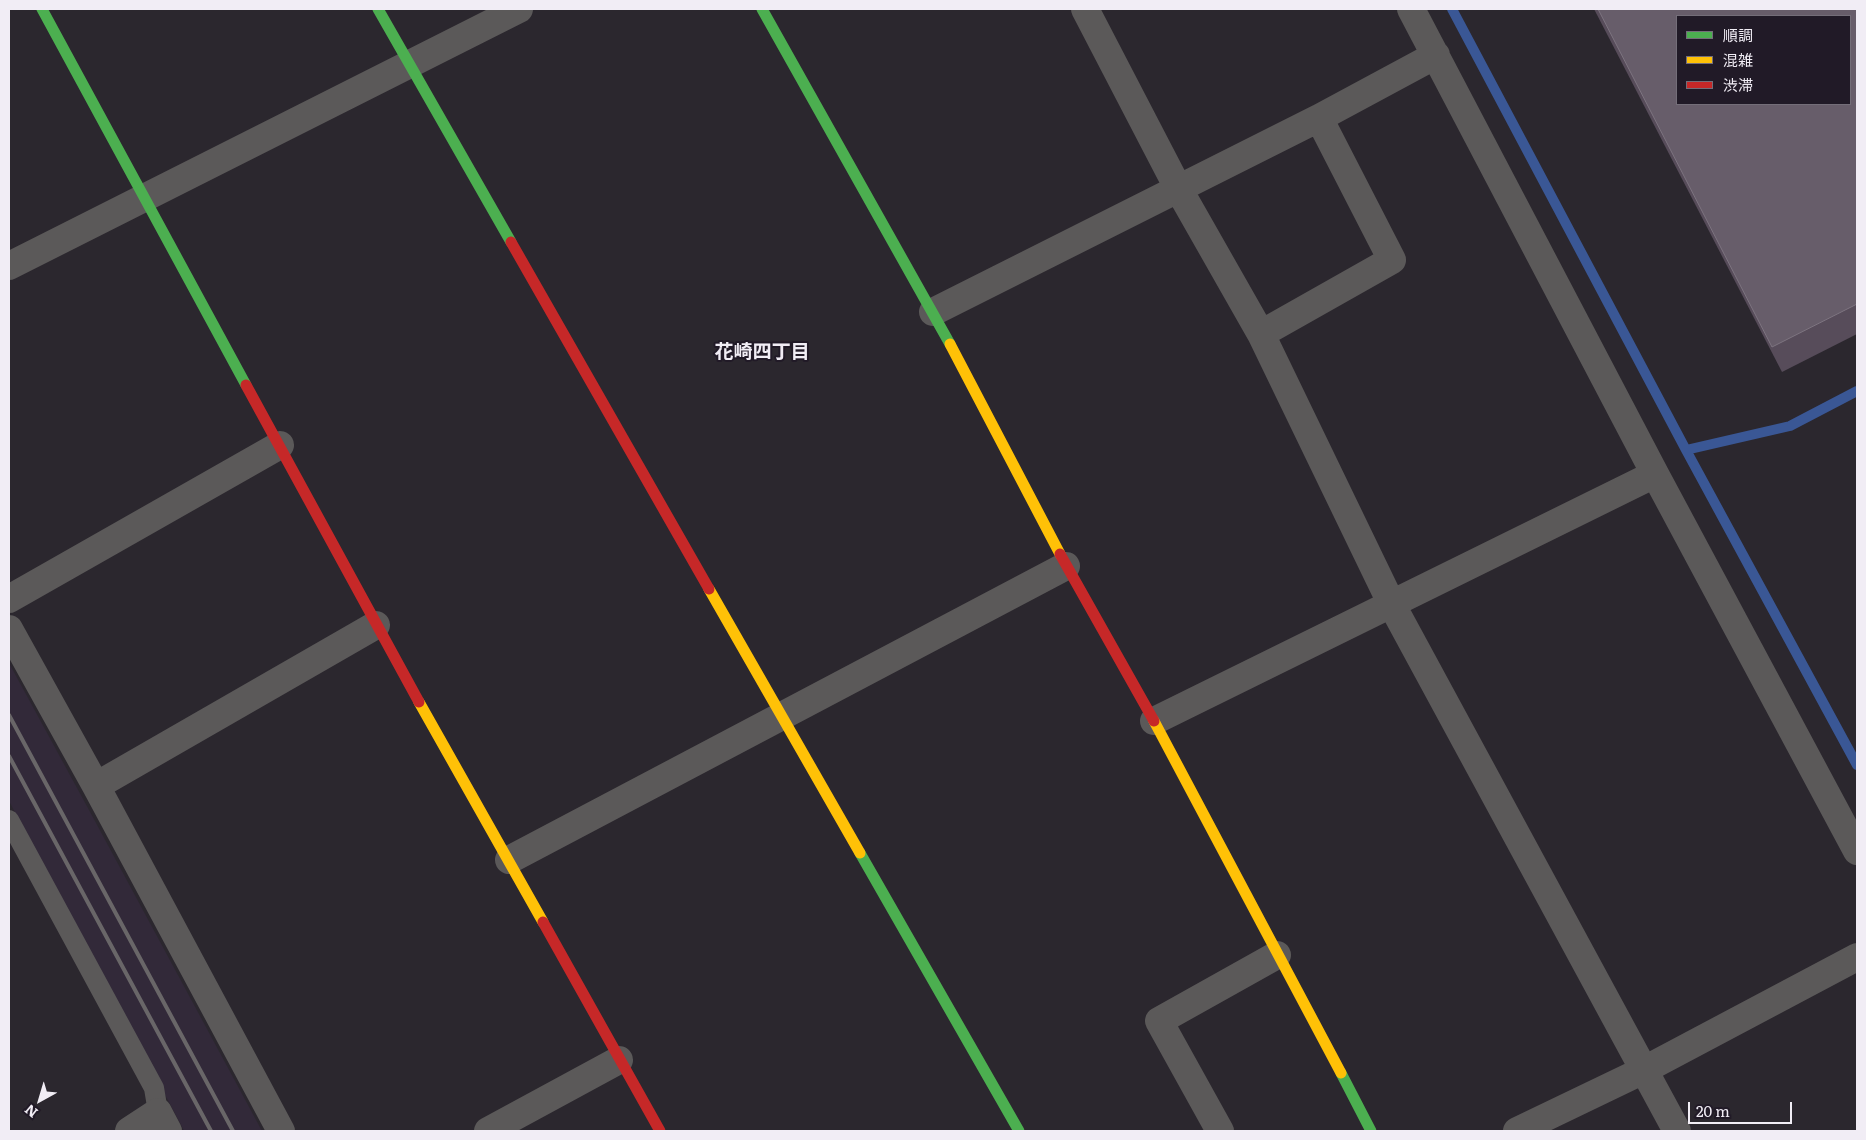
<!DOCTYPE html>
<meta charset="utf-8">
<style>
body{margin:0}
#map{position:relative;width:1866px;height:1140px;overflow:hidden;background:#2b272e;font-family:Literata,"Noto Sans JP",serif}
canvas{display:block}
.frame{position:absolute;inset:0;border:10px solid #f1edf5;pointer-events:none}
.legend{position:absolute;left:1676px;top:15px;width:175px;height:90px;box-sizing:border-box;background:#211a27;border:1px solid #746e79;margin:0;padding:6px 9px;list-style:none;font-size:15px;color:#f1edf5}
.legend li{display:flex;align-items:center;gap:10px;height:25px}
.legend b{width:25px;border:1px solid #746e79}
.north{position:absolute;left:15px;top:1075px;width:50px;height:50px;-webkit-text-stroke:4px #211a27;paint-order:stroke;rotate:219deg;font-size:14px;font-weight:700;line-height:20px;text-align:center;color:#f1edf5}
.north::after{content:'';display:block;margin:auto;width:18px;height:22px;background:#f1edf5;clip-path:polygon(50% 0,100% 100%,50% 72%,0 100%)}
.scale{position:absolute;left:1688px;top:1102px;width:104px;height:22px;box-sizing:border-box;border:2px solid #f1edf5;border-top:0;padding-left:6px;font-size:15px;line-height:18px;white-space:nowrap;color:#f1edf5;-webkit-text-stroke:4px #211a27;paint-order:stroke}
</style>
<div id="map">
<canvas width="1866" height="1140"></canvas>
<div class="frame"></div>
<ul class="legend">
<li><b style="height:6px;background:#4caf50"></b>順調</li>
<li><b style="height:6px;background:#ffc107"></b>混雑</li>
<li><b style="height:6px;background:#c62828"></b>渋滞</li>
</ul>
<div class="north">N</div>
<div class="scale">20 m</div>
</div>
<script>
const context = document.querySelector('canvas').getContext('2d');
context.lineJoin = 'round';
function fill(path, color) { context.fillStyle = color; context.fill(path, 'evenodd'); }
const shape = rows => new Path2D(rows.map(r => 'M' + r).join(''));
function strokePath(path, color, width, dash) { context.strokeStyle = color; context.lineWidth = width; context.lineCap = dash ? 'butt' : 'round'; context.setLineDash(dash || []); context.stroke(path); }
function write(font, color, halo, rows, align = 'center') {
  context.font = font + ' Literata,"Noto Sans JP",serif'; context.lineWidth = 4; context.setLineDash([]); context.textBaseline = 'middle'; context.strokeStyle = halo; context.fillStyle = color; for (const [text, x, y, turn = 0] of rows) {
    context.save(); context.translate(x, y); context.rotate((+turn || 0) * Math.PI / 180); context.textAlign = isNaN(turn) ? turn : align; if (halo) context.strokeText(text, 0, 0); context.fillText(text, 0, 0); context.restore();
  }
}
const built = shape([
 [9,663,89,810,262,1131,184,1131,180,1123,9,801]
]);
const stream = shape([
 [1452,9,1686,450,1857,765],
 [1686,450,1790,426,1857,391]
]);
const lane = shape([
 [9,820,154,1088,158,1112]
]);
const street = shape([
 [1085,9,1178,188,1261,334,1392,605,1677,1131],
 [1411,9,1655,474,1857,851],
 [9,266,519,9],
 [933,312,1319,118,1436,55],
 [1261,334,1392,260,1319,118],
 [9,599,280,445],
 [9,629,96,786,281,1131],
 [1154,721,1655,474],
 [96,786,376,625],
 [509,860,1066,566],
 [129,1131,158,1112,168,1131],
 [488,1131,619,1060],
 [1220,1131,1159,1021,1277,955],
 [1517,1131,1644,1070,1857,957]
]);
const fast = shape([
 [42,9,246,385],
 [378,9,511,242],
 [762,9,950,344],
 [860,853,1019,1131],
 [1341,1073,1371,1131]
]);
const slow = shape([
 [950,344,1060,554],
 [709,589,860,853],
 [419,702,543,922],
 [1154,721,1341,1073]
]);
const jam = shape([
 [511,242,709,589],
 [246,385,419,702],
 [1060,554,1154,721],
 [543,922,660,1131]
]);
const rail = shape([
 [9,715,233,1131],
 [9,756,211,1131]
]);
const wall = shape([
 [1594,9,1857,9,1857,334,1782,372]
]);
const building = shape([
 [1598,9,1857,9,1857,304,1772,347,1598,9],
 [1677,16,1850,16,1850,104,1677,104,1677,16]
]);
const neighbourhoodNames = [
 ["花崎四丁目",762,352]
];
fill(built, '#322939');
strokePath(stream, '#3a5795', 10);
strokePath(lane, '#5b5959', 20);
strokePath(street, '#5b5959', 28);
strokePath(fast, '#4caf50', 11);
strokePath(slow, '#ffc107', 11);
strokePath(jam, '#c62828', 11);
strokePath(rail, '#696668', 4);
fill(wall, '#574c5a');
fill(building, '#675d6a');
strokePath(building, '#7d7480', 1);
write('bold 19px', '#f1edf5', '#211a27', neighbourhoodNames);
</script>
